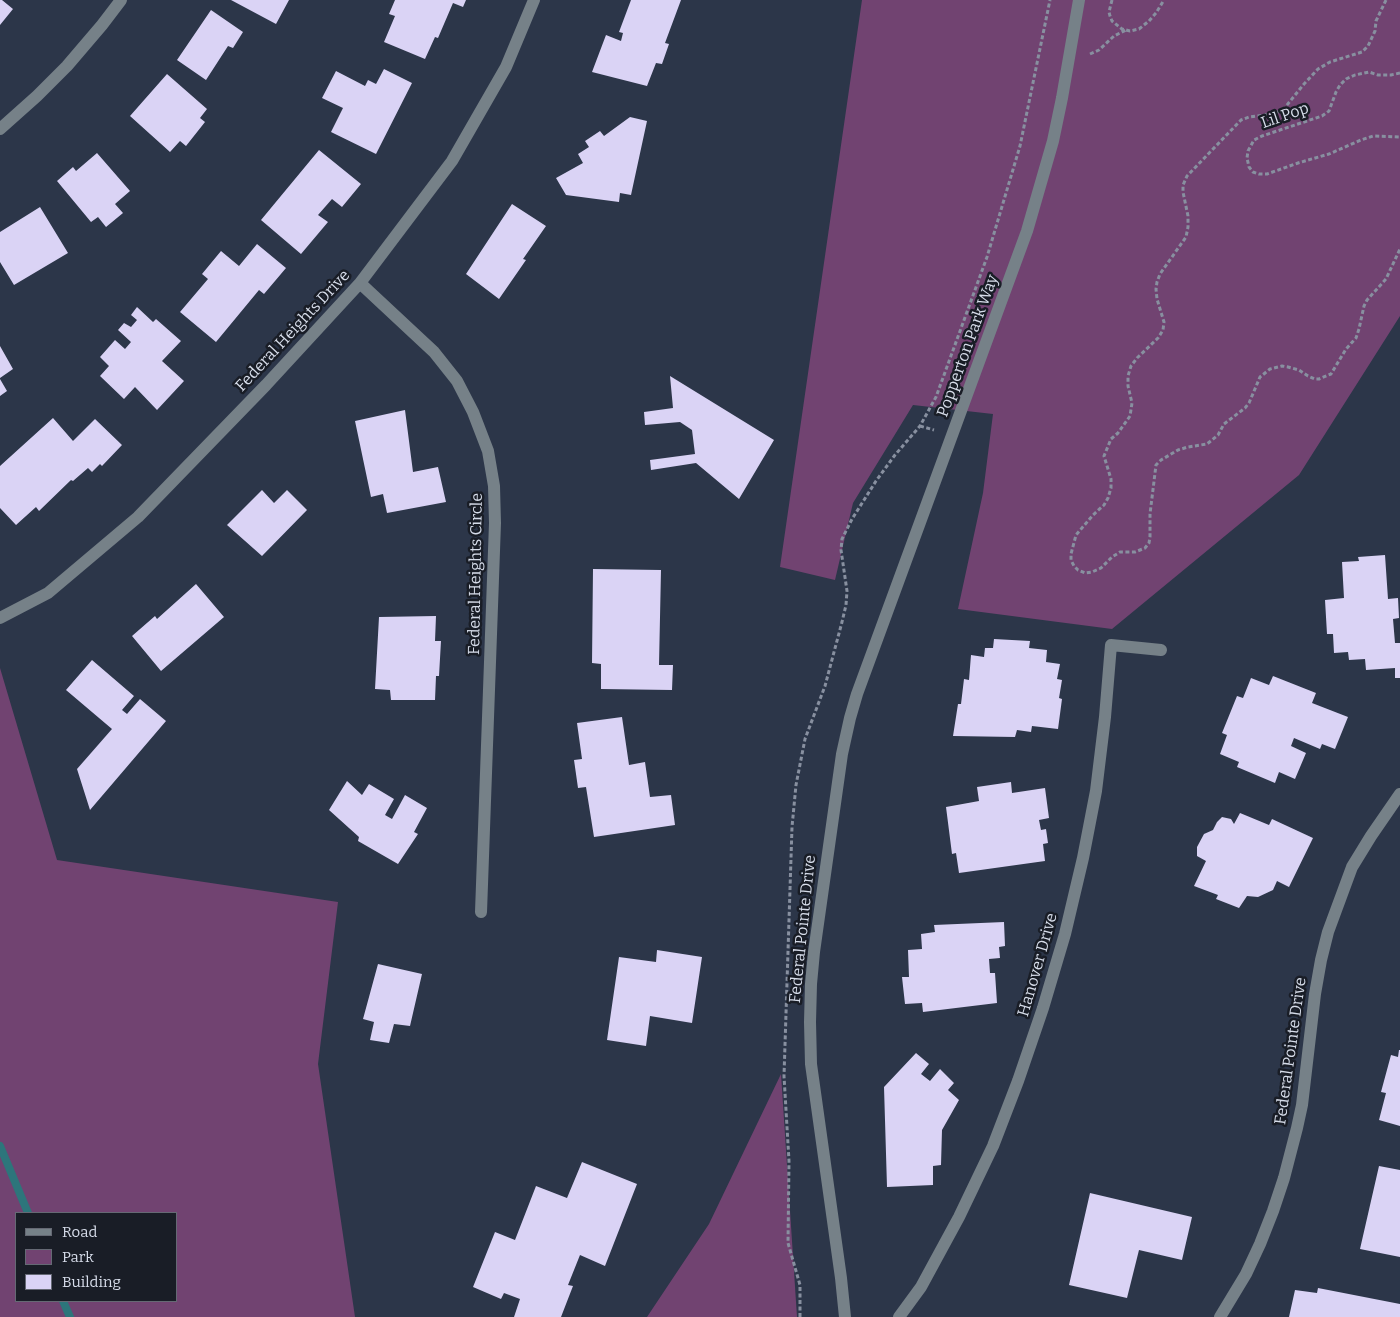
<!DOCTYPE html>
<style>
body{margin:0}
#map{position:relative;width:1400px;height:1317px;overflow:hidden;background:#2c3649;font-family:Bitter,serif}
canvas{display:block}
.legend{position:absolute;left:15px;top:1212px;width:162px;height:90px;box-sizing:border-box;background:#191d26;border:1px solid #656974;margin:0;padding:6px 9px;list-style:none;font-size:15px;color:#d6dce9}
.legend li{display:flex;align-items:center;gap:10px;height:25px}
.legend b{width:25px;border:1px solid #656974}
</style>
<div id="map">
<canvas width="1400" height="1317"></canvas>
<ul class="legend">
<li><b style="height:6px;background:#768188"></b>Road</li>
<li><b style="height:14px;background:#714371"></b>Park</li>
<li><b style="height:14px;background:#dad3f5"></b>Building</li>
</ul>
</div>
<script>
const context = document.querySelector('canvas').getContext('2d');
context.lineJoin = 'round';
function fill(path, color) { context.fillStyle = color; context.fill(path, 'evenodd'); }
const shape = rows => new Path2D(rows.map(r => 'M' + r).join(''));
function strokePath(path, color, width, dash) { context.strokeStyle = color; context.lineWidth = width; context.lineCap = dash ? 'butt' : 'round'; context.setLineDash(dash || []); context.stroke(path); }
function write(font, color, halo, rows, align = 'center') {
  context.font = font + ' Bitter,serif'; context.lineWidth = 5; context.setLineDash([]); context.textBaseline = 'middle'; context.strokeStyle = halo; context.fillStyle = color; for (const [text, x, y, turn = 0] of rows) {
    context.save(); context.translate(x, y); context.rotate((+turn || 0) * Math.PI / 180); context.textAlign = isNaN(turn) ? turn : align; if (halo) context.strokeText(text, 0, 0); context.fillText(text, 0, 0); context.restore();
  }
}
const green = shape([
 [862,0,1400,0,1400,316,1299,475,1112,629,958,609,983,493,993,414,913,405,853,503,835,580,780,567],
 [0,668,57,860,338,902,318,1064,355,1317,0,1317],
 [176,1213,176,1301,16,1301,16,1213],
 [781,1074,797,1317,647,1317,709,1224]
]);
const stream = shape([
 [0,1146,28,1213],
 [63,1301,70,1317]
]);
const building = shape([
 [0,0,2,0,13,9,0,25],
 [231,0,289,0,276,24],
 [395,0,466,0,463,7,453,3,438,38,435,37,425,59,384,42,395,16,389,14],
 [631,0,681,0,665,43,669,44,662,64,656,63,647,86,592,72,606,35,621,41,623,33,619,32],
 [211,10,243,32,233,48,228,46,206,80,177,60],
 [384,69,412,83,376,154,331,132,343,108,322,98,336,71,365,86,368,80,376,84],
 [167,74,207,109,200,118,205,122,186,146,180,141,170,152,130,116],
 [630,117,647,121,631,195,620,193,619,202,566,195,556,178,583,163,578,154,589,147,585,141,600,131,604,136],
 [319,150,361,184,342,207,332,199,318,215,328,222,301,254,261,220],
 [97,153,130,191,115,204,123,213,106,227,98,217,91,222,57,181,73,167,76,171],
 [512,204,546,226,523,259,526,260,499,299,466,274],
 [40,207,68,253,14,285,0,262,0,232],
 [257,244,286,268,264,294,259,290,216,342,180,312,208,279,202,274,221,251,239,266],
 [137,307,153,322,156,319,181,341,162,361,184,381,157,410,135,387,124,399,100,376,109,366,100,357,115,340,125,349,131,342,118,330,124,323,131,327,137,320,131,315],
 [0,346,13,369,0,378],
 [670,376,774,440,739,499,696,463,651,470,650,460,695,454,692,430,680,422,645,425,644,412,673,408],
 [0,379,7,391,0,396],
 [405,410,413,472,438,467,446,502,387,513,383,494,371,497,355,421],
 [53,418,73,441,95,419,122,445,102,466,100,464,92,472,88,468,73,481,71,480,39,511,36,507,16,525,0,508,0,466],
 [262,490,274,503,287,490,307,510,262,556,227,525],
 [1385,555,1388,599,1398,598,1399,618,1393,619,1395,643,1400,643,1400,678,1395,678,1395,668,1366,670,1365,659,1349,660,1348,652,1334,653,1333,634,1327,634,1325,600,1344,598,1342,562,1359,561,1358,557],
 [593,569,661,570,659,665,673,665,672,690,601,689,601,664,592,663],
 [196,584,224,617,161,671,132,636,155,616,157,619],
 [436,616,435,641,441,641,439,676,436,676,435,700,391,700,390,690,375,689,379,617],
 [994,639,1030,641,1029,648,1047,650,1046,662,1060,664,1057,679,1062,680,1059,698,1062,699,1058,729,1032,726,1031,732,1017,730,1015,737,953,736,958,704,961,704,964,679,969,680,971,655,984,657,985,648,993,648],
 [92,660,134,696,122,710,127,714,140,699,166,721,90,810,77,769,112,729,66,690],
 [1273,676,1316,693,1312,703,1348,717,1335,749,1322,744,1320,749,1294,738,1291,746,1306,753,1295,779,1279,772,1275,783,1237,767,1239,762,1220,754,1227,735,1222,733,1237,696,1243,698,1251,678,1269,685],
 [622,717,629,765,645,762,650,797,671,795,675,825,594,837,586,787,578,788,574,760,582,759,577,723],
 [347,781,362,795,369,784,394,799,385,815,392,819,405,795,427,808,414,832,418,834,398,864,358,841,359,837,329,810],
 [1011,782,1012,793,1045,788,1049,818,1039,820,1041,830,1046,829,1048,843,1043,844,1045,861,959,873,956,853,952,854,946,807,979,801,977,787],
 [1240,813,1269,825,1272,819,1313,838,1289,887,1277,881,1273,890,1258,897,1247,896,1239,908,1216,899,1218,895,1194,886,1206,861,1197,856,1197,847,1204,834,1213,830,1217,822,1222,817,1231,819,1234,824],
 [1004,922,1005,946,999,947,1000,958,989,959,990,973,995,973,997,1003,923,1012,922,1003,905,1004,902,977,909,977,908,950,922,949,921,934,935,932,934,925],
 [657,950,702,957,692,1023,650,1016,646,1046,607,1040,619,957,656,962],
 [378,964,422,974,410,1026,394,1024,389,1043,370,1040,374,1022,363,1019],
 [1399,1050,1400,1050,1400,1126,1379,1120,1386,1093,1381,1092,1391,1055,1398,1057],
 [916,1053,929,1064,921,1074,930,1081,940,1069,954,1083,948,1090,959,1100,942,1130,941,1165,933,1166,933,1185,887,1187,884,1087],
 [582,1162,637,1184,605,1266,580,1255,568,1285,573,1286,561,1317,514,1317,520,1299,504,1293,501,1299,473,1287,495,1232,515,1240,536,1186,567,1198],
 [1379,1166,1400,1170,1400,1257,1360,1249],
 [1090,1193,1192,1217,1182,1260,1139,1250,1127,1298,1069,1285],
 [1318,1288,1400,1304,1400,1317,1289,1317,1295,1290,1317,1293]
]);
const path = shape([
 [1112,0,1109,12,1110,16,1112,21,1122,29,1130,31,1139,29,1149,21,1156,13,1164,0],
 [1386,0,1376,21,1375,31,1368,46,1362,52,1330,62,1318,69,1304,84,1283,110,1272,114,1249,117,1241,120,1187,176,1183,185,1183,192,1188,216,1188,227,1186,237,1160,274,1157,282,1156,289,1157,299,1164,322,1163,330,1158,338,1137,358,1131,366,1128,376,1128,386,1132,403,1130,416,1118,433,1111,439,1104,456,1111,479,1111,488,1108,498,1104,505,1093,515,1076,535,1071,554,1071,560,1074,566,1078,570,1085,573,1092,572,1101,568,1112,557,1120,552,1135,552,1145,548,1149,543,1150,537,1150,514,1156,465,1161,460,1178,450,1188,447,1207,444,1212,440,1218,435,1224,424,1245,408,1249,403,1260,377,1270,369,1282,366,1288,367,1299,370,1308,376,1315,379,1319,379,1331,374,1346,349,1356,338,1359,329,1364,306,1367,300,1386,279,1400,249],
 [1090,54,1099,50,1114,36,1126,30],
 [1400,73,1391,75,1378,75,1369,72,1355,75,1346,79,1340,85,1336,92,1329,111,1322,116,1262,136,1254,140,1248,151,1247,158,1249,167,1253,172,1259,174,1267,174,1298,163,1329,154,1361,140,1373,136,1400,137],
 [920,426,934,430],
 [800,1317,800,1285,788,1243,789,1161,784,1076,792,827,796,785,805,739,825,686,842,622,846,605,847,591,841,550,842,539,852,519,876,481,895,455,920,426,936,397,987,257,1020,146,1050,0]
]);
const minor = shape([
 [0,129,37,96,67,66,102,25,121,0],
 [360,283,434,352,457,381,473,412,488,451,494,486,495,523,481,912],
 [0,618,48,593,138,517,266,385,360,283,452,161,506,67,534,0],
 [845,1317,841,1278,811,1064,810,1022,811,984,814,952,842,754,850,718,857,694,1027,231,1053,141,1062,98,1079,0],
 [899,1317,921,1287,959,1217,993,1146,1018,1081,1043,1008,1065,934,1083,858,1096,791,1105,717,1111,645,1161,650],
 [1220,1317,1246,1274,1260,1244,1273,1211,1284,1178,1297,1128,1302,1105,1315,994,1321,960,1328,932,1352,867,1371,836,1400,794]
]);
const streetNames = [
 ["Lil Pop",1285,116,-19],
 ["Federal Heights Drive",293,331,-47],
 ["Popperton Park Way",968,346,-70],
 ["Federal Heights Circle",476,574,-89],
 ["Federal Pointe Drive",803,929,-84],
 ["Hanover Drive",1038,965,-74],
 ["Federal Pointe Drive",1291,1051,-82]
];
fill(green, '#714371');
strokePath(stream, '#2d757b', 8);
fill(building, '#dad3f5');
strokePath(path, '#8890a0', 3, [4, 2.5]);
strokePath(minor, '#768188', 12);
write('16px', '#d6dce9', '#191d26', streetNames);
</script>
